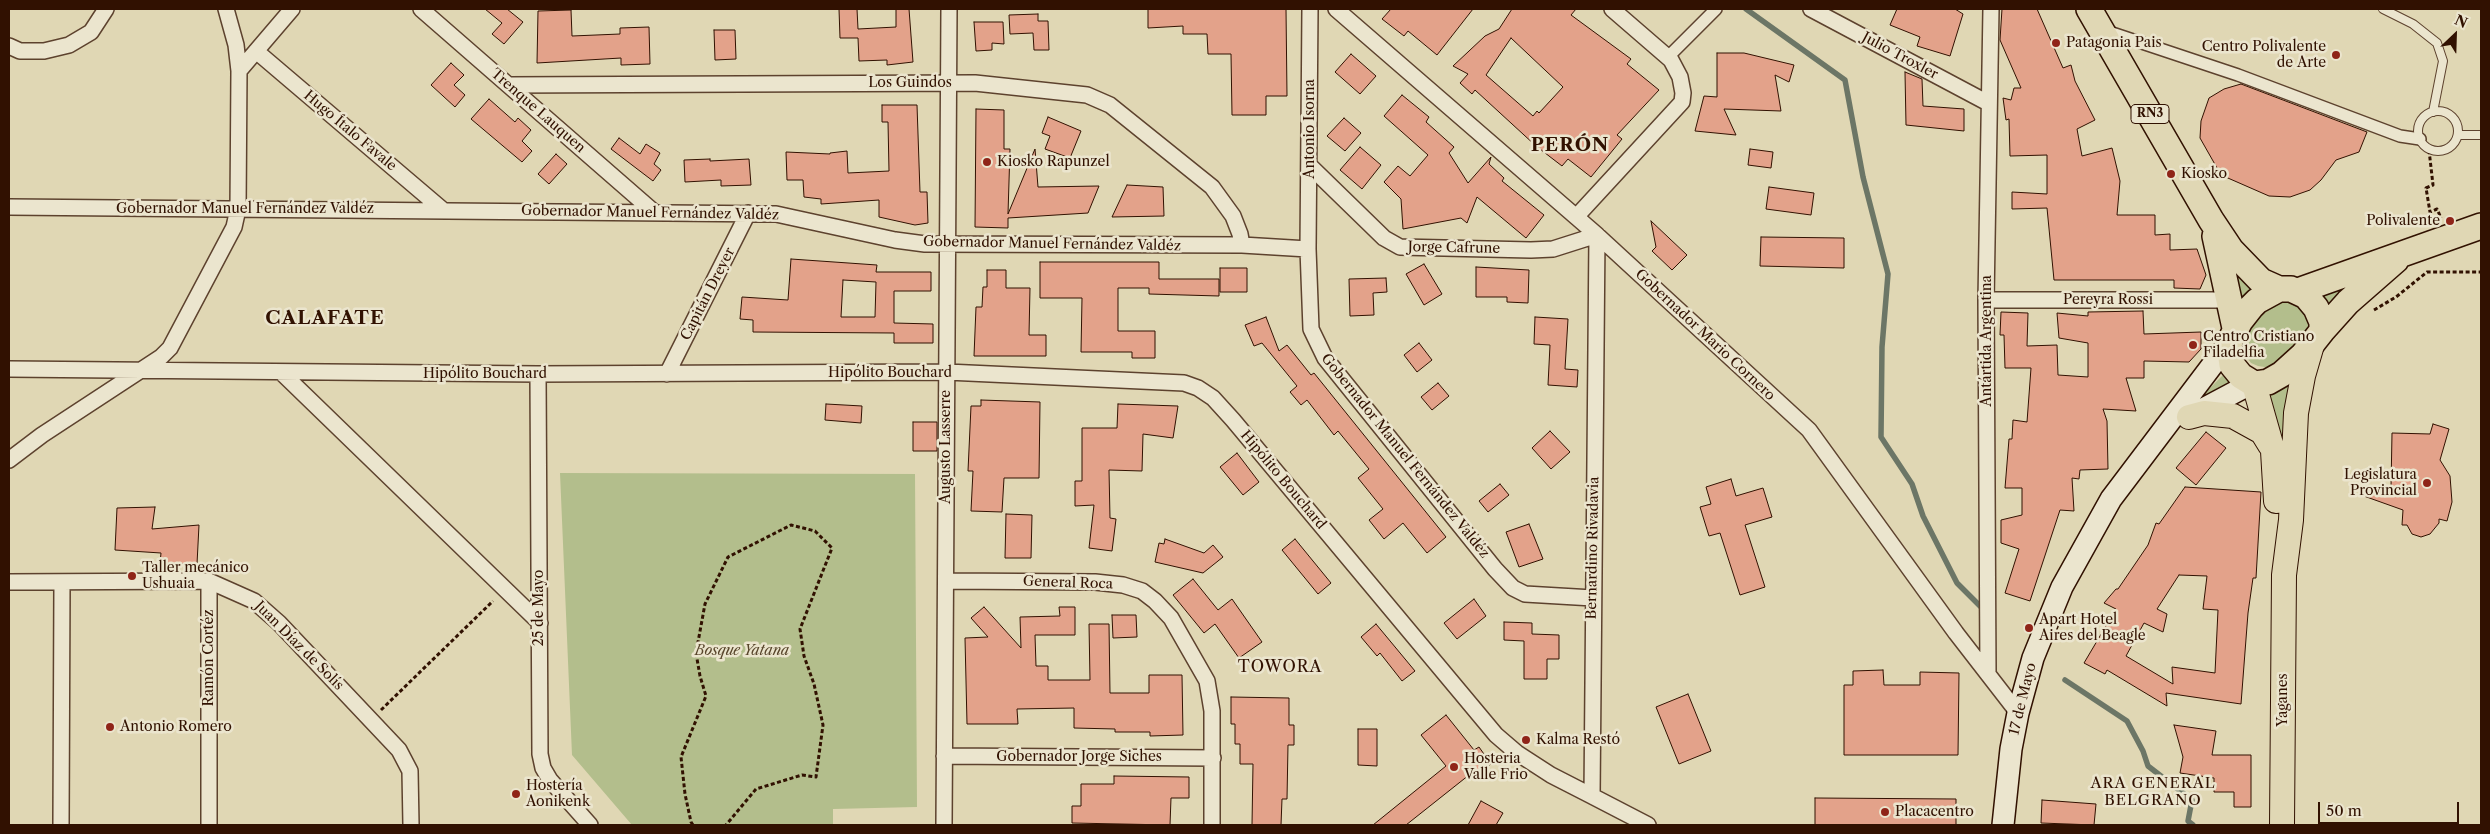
<!DOCTYPE html>
<meta charset="utf-8">
<style>
body{margin:0}
#map{position:relative;width:2490px;height:834px;overflow:hidden;background:#e0d7b4;font-family:"Libre Caslon Text",serif}
canvas{display:block}
.frame{position:absolute;inset:0;border:10px solid #311101;pointer-events:none}
.north{position:absolute;left:2430px;top:10px;width:50px;height:50px;-webkit-text-stroke:4px #ebe5ce;paint-order:stroke;rotate:24deg;font-size:14px;font-weight:700;line-height:20px;text-align:center;color:#311101}
.north::after{content:'';display:block;margin:auto;width:18px;height:22px;background:#311101;clip-path:polygon(50% 0,100% 100%,50% 72%,0 100%)}
.scale{position:absolute;left:2318px;top:802px;width:141px;height:22px;box-sizing:border-box;border:2px solid #311101;border-top:0;padding-left:6px;font-size:15px;line-height:18px;white-space:nowrap;color:#311101;-webkit-text-stroke:4px #ebe5ce;paint-order:stroke}
</style>
<div id="map">
<canvas width="2490" height="834"></canvas>
<div class="frame"></div>
<div class="north">N</div>
<div class="scale">50 m</div>
</div>
<script>
const context = document.querySelector('canvas').getContext('2d');
context.lineJoin = 'round';
function fill(path, color) { context.fillStyle = color; context.fill(path, 'evenodd'); }
const shape = rows => new Path2D(rows.map(r => 'M' + r).join(''));
function strokePath(path, color, width, dash) { context.strokeStyle = color; context.lineWidth = width; context.lineCap = dash ? 'butt' : 'round'; context.setLineDash(dash || []); context.stroke(path); }
function write(font, color, halo, rows, align = 'center') {
  context.font = font + ' "Libre Caslon Text",serif'; context.lineWidth = 5; context.setLineDash([]); context.textBaseline = 'middle'; context.strokeStyle = halo; context.fillStyle = color; for (const [text, x, y, turn = 0] of rows) {
    context.save(); context.translate(x, y); context.rotate((+turn || 0) * Math.PI / 180); context.textAlign = isNaN(turn) ? turn : align; if (halo) context.strokeText(text, 0, 0); context.fillText(text, 0, 0); context.restore();
  }
}
const green = shape([
 [2233,269,2254,289,2239,305],
 [2376,270,2341,294,2326,308,2321,294],
 [2281,300,2294,302,2303,309,2309,320,2308,333,2271,368,2258,366,2251,363,2241,350,2241,332,2254,315],
 [2223,375,2232,384,2181,417],
 [2288,383,2289,385,2283,524,2264,391],
 [560,473,915,474,917,807,833,809,833,825,632,825,572,755]
]);
const stream = shape([
 [1746,9,1845,80,1863,177,1888,274,1882,347,1881,437,1912,484,1923,516,1957,583,1981,607],
 [2065,680,2127,721,2143,751,2148,766,2192,800,2188,821,2193,825]
]);
const building = shape([
 [485,9,507,9,523,22,504,44,492,34,502,23,485,9],
 [839,9,857,9,858,29,896,27,896,9,909,9,913,62,887,65,887,60,859,61,858,38,840,38,839,9],
 [1148,9,1286,9,1287,96,1266,96,1266,115,1232,115,1231,54,1208,54,1207,34,1183,34,1183,26,1148,28,1148,9],
 [1391,9,1473,9,1437,55,1408,31,1404,36,1382,19,1391,9],
 [1512,9,1576,9,1571,15,1631,59,1627,64,1659,90,1617,135,1622,139,1591,177,1568,159,1562,166,1536,146,1475,90,1472,94,1460,83,1468,74,1453,66,1485,36,1499,29,1512,9],
 [1511,38,1563,87,1539,113,1537,111,1533,116,1486,75,1511,38],
 [1897,9,1955,9,1963,14,1950,56,1917,46,1920,37,1890,25,1897,9],
 [2002,9,2037,9,2063,68,2071,65,2075,81,2095,120,2077,129,2082,156,2112,148,2120,181,2117,215,2155,215,2155,235,2170,234,2170,250,2197,249,2206,275,2200,289,2174,288,2174,280,2054,280,2047,208,2012,209,2012,192,2047,194,2047,155,2010,156,2009,119,2006,120,2003,98,2011,100,2014,88,2021,88,2000,40,2002,9],
 [571,10,572,36,620,34,620,28,649,27,650,64,621,65,621,58,537,63,538,11,571,10],
 [1038,14,1038,21,1048,21,1049,50,1034,50,1033,33,1010,34,1009,15,1038,14],
 [974,22,1003,22,1004,44,992,43,992,50,976,51,974,22],
 [714,30,735,30,736,59,715,60,714,30],
 [1717,53,1744,53,1794,65,1789,82,1775,75,1781,111,1724,109,1736,135,1695,131,1704,96,1717,97,1717,53],
 [1351,54,1376,76,1360,94,1335,72,1351,54],
 [451,63,464,75,454,85,465,95,455,107,431,85,451,63],
 [1905,72,1922,79,1923,106,1964,109,1964,131,1906,125,1905,72],
 [2241,84,2367,132,2359,152,2336,160,2321,180,2310,190,2290,197,2269,196,2221,175,2200,138,2201,121,2209,98,2224,89,2241,84],
 [1402,95,1429,117,1426,122,1454,147,1449,153,1468,183,1491,157,1489,164,1504,178,1502,181,1544,215,1526,238,1477,197,1467,223,1461,218,1403,229,1401,199,1384,182,1398,166,1410,176,1428,155,1384,116,1402,95],
 [489,99,515,122,518,118,531,130,522,141,532,151,522,162,471,119,489,99],
 [882,105,917,105,920,192,927,192,928,223,915,225,879,217,879,200,821,204,821,199,804,197,803,180,787,180,786,152,830,154,830,153,847,151,848,173,889,171,888,122,882,122,882,105],
 [976,109,1004,110,1004,149,1010,149,1008,214,1035,149,1038,187,1099,186,1088,213,1008,218,1008,228,975,227,976,109],
 [1048,117,1081,131,1070,158,1045,149,1050,136,1042,133,1048,117],
 [1344,118,1361,133,1345,151,1327,136,1344,118],
 [619,138,640,154,646,144,660,153,654,164,661,170,653,181,611,149,619,138],
 [1360,147,1381,165,1362,189,1340,170,1360,147],
 [1750,149,1773,152,1771,168,1748,165,1750,149],
 [556,154,567,164,549,184,538,174,556,154],
 [710,159,710,161,749,159,751,185,721,186,721,180,685,182,684,160,710,159],
 [1127,185,1163,187,1164,216,1112,217,1127,185],
 [1769,187,1814,193,1811,215,1766,209,1769,187],
 [1651,221,1687,255,1672,270,1652,251,1656,247,1651,221],
 [1761,237,1844,238,1844,268,1760,266,1761,237],
 [791,259,877,265,876,272,931,272,931,291,894,291,894,323,933,324,933,343,894,343,894,333,753,332,753,320,740,319,742,297,788,300,791,259],
 [843,280,876,282,875,317,841,317,843,280],
 [1040,262,1159,262,1159,279,1219,279,1219,296,1149,294,1149,288,1118,288,1118,331,1155,331,1155,358,1132,358,1132,352,1081,352,1082,298,1040,298,1040,262],
 [1424,264,1442,294,1424,305,1406,274,1424,264],
 [1476,267,1529,270,1528,303,1507,302,1507,297,1476,297,1476,267],
 [1220,268,1247,268,1247,292,1220,292,1220,268],
 [987,270,1006,270,1006,288,1030,288,1029,335,1046,335,1046,356,974,356,976,307,982,307,983,287,987,287,987,270],
 [1386,278,1387,292,1373,293,1374,315,1350,316,1349,279,1386,278],
 [2143,311,2144,334,2201,332,2201,349,2189,362,2144,361,2144,378,2126,378,2136,411,2103,409,2107,421,2108,469,2080,470,2079,479,2072,478,2074,511,2060,510,2030,601,2005,593,2019,549,2001,543,2001,520,2022,515,2022,488,2005,488,2009,439,2012,439,2013,420,2027,422,2031,368,2005,368,2004,335,2000,335,2001,312,2028,313,2027,346,2057,345,2058,375,2088,377,2088,343,2059,338,2057,313,2088,316,2088,312,2143,311],
 [1266,317,1279,351,1287,345,1311,375,1314,373,1446,537,1427,553,1403,523,1384,539,1369,520,1383,509,1358,478,1369,469,1338,431,1334,435,1307,400,1301,405,1290,392,1297,386,1262,343,1254,346,1245,325,1266,317],
 [1535,317,1568,319,1565,369,1578,370,1577,387,1548,385,1550,345,1534,344,1535,317],
 [1419,343,1432,360,1417,372,1404,355,1419,343],
 [1438,383,1449,396,1432,410,1421,397,1438,383],
 [981,400,1040,402,1039,478,1004,478,1002,512,971,511,973,471,968,471,971,406,981,406,981,400],
 [826,404,862,406,861,423,825,420,826,404],
 [1118,404,1178,406,1173,438,1143,434,1142,471,1109,470,1110,518,1116,519,1112,551,1089,548,1094,505,1075,506,1075,481,1082,481,1082,428,1117,428,1118,404],
 [913,422,937,422,937,451,913,451,913,422],
 [2433,424,2449,429,2440,460,2450,476,2452,502,2447,521,2439,519,2439,523,2430,534,2421,537,2412,534,2407,525,2402,525,2403,510,2361,495,2391,488,2392,433,2430,434,2433,424],
 [1550,431,1570,452,1551,469,1532,448,1550,431],
 [2206,432,2226,448,2196,485,2176,468,2206,432],
 [1237,453,1259,482,1243,495,1220,467,1237,453],
 [1731,479,1736,496,1763,488,1772,517,1745,525,1765,587,1740,595,1720,533,1709,536,1700,507,1711,504,1706,487,1731,479],
 [1500,484,1509,495,1488,512,1479,501,1500,484],
 [2185,487,2261,492,2256,578,2253,578,2248,613,2241,704,2166,693,2167,706,2107,670,2105,674,2084,663,2116,609,2104,603,2116,589,2118,589,2148,545,2156,523,2159,524,2185,487],
 [2179,575,2207,576,2203,609,2218,610,2215,673,2172,667,2173,684,2126,656,2144,623,2163,632,2167,614,2157,609,2179,575],
 [155,507,152,529,199,525,197,564,160,563,161,553,115,550,117,508,155,507],
 [1006,514,1032,515,1031,558,1005,558,1006,514],
 [1529,524,1543,559,1519,567,1506,532,1529,524],
 [1165,539,1204,553,1213,545,1223,557,1203,573,1155,562,1159,543,1164,544,1165,539],
 [1295,539,1331,583,1318,594,1282,550,1295,539],
 [1193,579,1218,610,1232,599,1262,642,1239,658,1215,624,1204,633,1173,595,1193,579],
 [1474,599,1486,616,1457,639,1444,623,1474,599],
 [984,607,1021,648,1020,617,1060,616,1059,607,1075,607,1075,635,1035,635,1036,666,1048,666,1048,680,1090,680,1089,624,1109,624,1110,693,1149,693,1149,675,1182,675,1183,735,1150,736,1150,732,1115,732,1115,729,1074,728,1074,708,1017,709,1018,724,967,724,965,638,988,637,971,618,984,607],
 [1112,615,1136,615,1137,637,1113,638,1112,615],
 [1504,622,1532,623,1532,634,1559,635,1559,659,1547,659,1547,679,1524,679,1524,641,1504,640,1504,622],
 [1376,624,1415,671,1402,681,1380,653,1377,656,1361,637,1376,624],
 [1883,670,1884,685,1920,685,1920,672,1959,673,1958,755,1844,755,1844,685,1853,685,1853,671,1883,670],
 [1688,694,1711,751,1679,764,1656,707,1688,694],
 [1231,697,1289,698,1289,725,1294,725,1294,745,1288,745,1287,799,1282,799,1281,825,1252,825,1253,764,1240,764,1240,744,1235,744,1235,724,1231,724,1231,697],
 [1446,715,1474,750,1479,747,1491,764,1471,778,1469,775,1406,825,1373,825,1446,766,1421,735,1446,715],
 [2174,725,2216,731,2212,755,2251,755,2251,807,2234,807,2234,792,2214,792,2214,778,2180,773,2183,757,2174,725],
 [1358,729,1377,729,1377,766,1358,765,1358,729],
 [1114,776,1189,777,1189,798,1171,798,1170,825,1072,823,1072,806,1081,806,1081,784,1114,784,1114,776],
 [1815,798,1956,799,1956,825,1815,825,1815,798],
 [2042,800,2096,804,2094,825,2041,823,2042,800],
 [1481,801,1503,813,1496,825,1468,825,1481,801]
]);
const path = shape([
 [2429,150,2433,185,2426,188,2430,212,2437,209,2441,218],
 [2374,310,2396,297,2427,272,2481,272],
 [381,710,493,601],
 [693,825,691,822,685,794,681,757,706,696,700,676,696,653,705,604,728,557,791,525,815,531,832,548,800,629,804,656,814,684,823,725,816,777,802,775,756,789,726,825]
]);
const service = shape([
 [2383,9,2413,24,2437,43,2443,61,2433,112],
 '2418 131a20 20 0 1 1 40 0a20 20 0 1 1-40 0Z',
 [2458,135,2481,135]
]);
const pedestrian = shape([
 [2106,31,2238,75,2400,136,2420,139],
 [1668,57,1716,9]
]);
const minor = shape([
 [421,9,655,213],
 [1310,9,1308,249,1311,329,1325,358,1495,569,1513,588,1525,594,1593,598],
 [1336,9,1597,235,1809,430,1956,633,2018,713],
 [1811,9,1988,103],
 [9,46,20,51,44,51,69,45,91,32,106,9],
 [256,51,444,211],
 [239,71,292,9],
 [509,85,975,83,1087,95,1110,105,1212,187,1233,216,1240,234,1242,245],
 [1310,166,1384,238,1400,247,1531,250,1553,249,1597,235,1592,796,1648,825],
 [9,207,776,214,895,240,925,244,1242,245,1308,249],
 [1576,217,1682,102,1683,93,1680,77,1671,60,1612,9],
 [1986,300,2230,300],
 [9,369,538,374,947,372,1184,383,1198,388,1213,398,1233,420,1496,735,1517,753,1551,775,1592,796],
 [281,372,540,623],
 [538,374,540,754,543,768,550,780,590,825],
 [667,374,748,213],
 [9,460,42,435,161,357,170,348,234,227,238,209,239,71,236,45,226,9],
 [209,581,209,825],
 [946,581,1095,582,1123,585,1142,591,1155,601,1171,618,1207,681,1212,711,1212,825],
 [9,582,209,581,254,601,279,623,399,750,410,771,411,825],
 [1988,674,1986,300,1991,9],
 [944,756,1213,758],
 [61,825,62,582],
 [944,825,949,9]
]);
const secondary = shape([
 [2190,416,2252,383],
 [2003,825,2011,749,2018,713,2033,658,2062,587,2111,499,2229,343]
]);
const primary = shape([
 [2254,384,2273,451,2276,501],
 [2189,417,2204,413,2233,416,2262,432,2270,445],
 [2282,825,2284,575,2291,520,2296,413,2303,376,2312,345]
]);
const trunk = shape([
 [2089,9,2211,220,2231,250,2261,281,2279,289],
 [2215,236,2235,328],
 [2279,289,2291,289,2306,296,2316,308,2322,322,2322,331,2303,355,2282,374,2268,382,2254,384,2241,376,2232,365,2229,343,2240,321,2251,307,2257,301,2279,289],
 [2298,291,2481,226],
 [2322,331,2348,302,2396,260]
]);
const markers = [
 [2056,43,5,"#8f2418"],
 [2336,55,5,"#8f2418"],
 [987,162,5,"#8f2418"],
 [2171,174,5,"#8f2418"],
 [2450,221,5,"#8f2418"],
 [2193,345,5,"#8f2418"],
 [2427,483,5,"#8f2418"],
 [132,576,5,"#8f2418"],
 [2029,628,5,"#8f2418"],
 [110,727,5,"#8f2418"],
 [1526,740,5,"#8f2418"],
 [1454,767,5,"#8f2418"],
 [516,794,5,"#8f2418"],
 [1885,812,5,"#8f2418"]
];
const shields = [
 [2150,114,38]
];
const shieldNames = [
 ["RN3",2150,114]
];
const poiNames = [
 ["Patagonia Pais",2066,43],
 ["Centro Polivalente",2326,47,"right"],
 ["de Arte",2326,63,"right"],
 ["Kiosko Rapunzel",997,162],
 ["Kiosko",2181,174],
 ["Polivalente",2440,221,"right"],
 ["Centro Cristiano",2203,337],
 ["Filadelfia",2203,353],
 ["Legislatura",2417,475,"right"],
 ["Provincial",2417,491,"right"],
 ["Taller mecánico",142,568],
 ["Ushuaia",142,584],
 ["Apart Hotel",2039,620],
 ["Aires del Beagle",2039,636],
 ["Antonio Romero",120,727],
 ["Kalma Restó",1536,740],
 ["Hosteria",1464,759],
 ["Valle Frio",1464,775],
 ["Hostería",526,786],
 ["Aonikenk",526,802],
 ["Placacentro",1895,812]
];
const streetNames = [
 ["Julio Troxler",1900,56,28],
 ["Los Guindos",910,83],
 ["Trenque Lauquen",538,111,41],
 ["Antonio Isorna",1310,129,-90],
 ["Hugo Ítalo Favale",350,131,40],
 ["Gobernador Manuel Fernández Valdéz",245,209],
 ["Gobernador Manuel Fernández Valdéz",650,213,1],
 ["Gobernador Manuel Fernández Valdéz",1052,244,1],
 ["Jorge Cafrune",1454,248,1],
 ["Capitán Dreyer",708,294,-63],
 ["Pereyra Rossi",2108,300],
 ["Gobernador Mario Cornero",1705,335,43],
 ["Antártida Argentina",1987,341,-90],
 ["Hipólito Bouchard",890,373],
 ["Hipólito Bouchard",485,374],
 ["Augusto Lasserre",946,447,-90],
 ["Gobernador Manuel Fernández Valdéz",1405,456,51],
 ["Hipólito Bouchard",1283,480,50],
 ["Bernardino Rivadavia",1593,548,-89],
 ["General Roca",1068,583,2],
 ["25 de Mayo",539,608,-90],
 ["Juan Díaz de Solís",299,646,45],
 ["Ramón Cortéz",209,658,-90],
 ["17 de Mayo",2023,699,-76],
 ["Yaganes",2283,700,-90],
 ["Gobernador Jorge Siches",1079,757]
];
const parkNames = [
 ["Bosque Yatana",742,651]
];
const neighbourhoodNames = [
 ["ARA GENERAL",2153,784],
 ["BELGRANO",2153,801]
];
const quarterNames = [
 ["TOWORA",1280,667]
];
const districtNames = [
 ["PERÓN",1570,146],
 ["CALAFATE",325,319]
];
fill(green, '#b3be8c');
strokePath(stream, '#6c7666', 5.5);
fill(building, '#e3a28a');
strokePath(building, '#311101', 1);
strokePath(service, '#5d422e', 10);
strokePath(pedestrian, '#5d422e', 14);
strokePath(minor, '#5d422e', 18);
strokePath(secondary, '#311101', 24);
strokePath(primary, '#311101', 26);
strokePath(trunk, '#311101', 28);
strokePath(path, '#311101', 3, [4, 2.5]);
strokePath(service, '#ebe5ce', 8);
strokePath(pedestrian, '#ebe5ce', 11);
strokePath(minor, '#ebe5ce', 15);
strokePath(secondary, '#ebe5ce', 21);
strokePath(primary, '#e0d7b4', 24);
strokePath(trunk, '#e0d7b4', 25);
for (const [x, y, r, color] of markers) { const dot = new Path2D(); dot.arc(x, y, r, 0, 2 * Math.PI); context.fillStyle = color; context.fill(dot); strokePath(dot, '#ebe5ce', 2); }
for (const [x, y, w] of shields) { const box = new Path2D(); box.roundRect(x - w / 2, y - 9.5, w, 19, 4); context.fillStyle = '#ebe5ce'; context.fill(box); strokePath(box, '#311101', 1); }
write('bold 12px', '#311101', null, shieldNames);
write('14px', '#311101', '#ebe5ce', poiNames, 'left');
write('14px', '#311101', '#ebe5ce', streetNames);
write('italic 14px', '#58452b', '#ebe5ce', parkNames);
context.letterSpacing = '1px';
write('15px', '#311101', '#ebe5ce', neighbourhoodNames);
context.letterSpacing = '0px';
context.letterSpacing = '1px';
write('16px', '#311101', '#ebe5ce', quarterNames);
context.letterSpacing = '0px';
context.letterSpacing = '1px';
write('bold 19px', '#311101', '#ebe5ce', districtNames);
context.letterSpacing = '0px';
</script>
